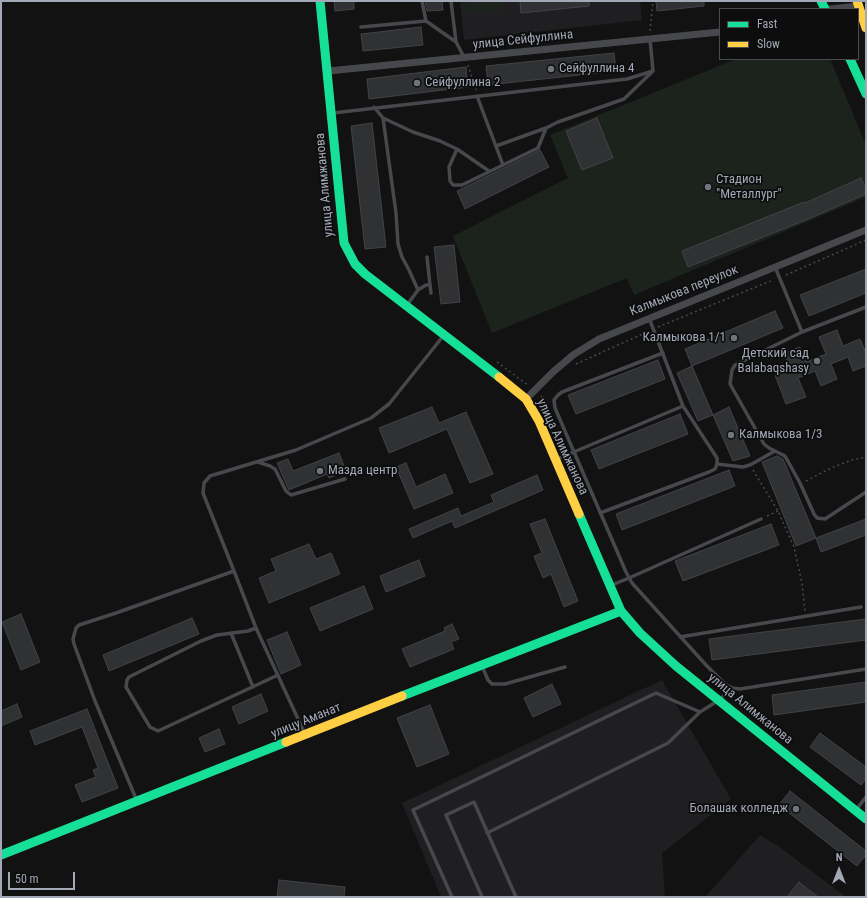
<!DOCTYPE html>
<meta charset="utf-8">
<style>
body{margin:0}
#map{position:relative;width:867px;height:898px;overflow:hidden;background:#121213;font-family:"Roboto Condensed",sans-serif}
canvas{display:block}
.frame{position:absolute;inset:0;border:2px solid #a2a8b5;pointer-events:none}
.legend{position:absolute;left:719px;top:8px;width:140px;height:52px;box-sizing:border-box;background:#0d0d0e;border:1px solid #494b51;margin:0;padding:5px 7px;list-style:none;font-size:12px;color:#a2a8b5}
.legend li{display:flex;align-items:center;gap:8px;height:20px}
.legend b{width:20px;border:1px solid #494b51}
.north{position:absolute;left:819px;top:850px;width:40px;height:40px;-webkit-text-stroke:3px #0d0d0e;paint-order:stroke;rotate:0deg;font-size:11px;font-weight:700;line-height:16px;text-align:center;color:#a2a8b5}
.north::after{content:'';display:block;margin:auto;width:14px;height:18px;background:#a2a8b5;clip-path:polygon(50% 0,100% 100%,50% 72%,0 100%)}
.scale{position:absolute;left:8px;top:872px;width:67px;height:18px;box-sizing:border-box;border:2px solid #a2a8b5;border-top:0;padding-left:5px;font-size:12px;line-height:14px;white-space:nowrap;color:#a2a8b5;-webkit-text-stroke:3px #0d0d0e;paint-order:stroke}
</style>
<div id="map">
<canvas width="867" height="898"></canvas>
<div class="frame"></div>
<ul class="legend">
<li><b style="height:5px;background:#16e098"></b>Fast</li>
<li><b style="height:5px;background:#ffcf43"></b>Slow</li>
</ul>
<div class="north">N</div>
<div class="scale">50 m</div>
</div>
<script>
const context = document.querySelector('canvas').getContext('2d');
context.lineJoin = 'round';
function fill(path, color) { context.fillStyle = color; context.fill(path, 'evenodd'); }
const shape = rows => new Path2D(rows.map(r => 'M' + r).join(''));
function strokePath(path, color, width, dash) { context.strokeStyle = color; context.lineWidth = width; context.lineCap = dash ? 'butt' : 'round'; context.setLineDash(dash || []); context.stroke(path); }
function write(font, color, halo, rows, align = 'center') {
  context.font = font + ' "Roboto Condensed",sans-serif'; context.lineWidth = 3.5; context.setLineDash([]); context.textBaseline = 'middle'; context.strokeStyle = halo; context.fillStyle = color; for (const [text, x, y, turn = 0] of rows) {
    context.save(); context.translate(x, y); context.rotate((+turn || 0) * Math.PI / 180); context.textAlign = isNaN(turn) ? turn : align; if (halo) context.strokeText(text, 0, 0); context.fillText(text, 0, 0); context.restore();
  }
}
const built = shape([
 [460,1,640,1,642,20,464,40],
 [662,680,731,799,662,853,665,897,441,897,402,803],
 [760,835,781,848,846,897,705,897]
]);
const green = shape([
 [467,1,503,1,504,11,469,14],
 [736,59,830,59,866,145,866,197,634,295,627,278,492,333,453,236,568,178,550,135]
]);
const building = shape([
 [334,1,354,1,354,9,335,11,334,1],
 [425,1,442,1,443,10,427,11,425,1],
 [520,1,589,1,589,6,521,13,520,1],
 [656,1,704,1,704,6,657,11,656,1],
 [421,27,423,45,363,51,361,34,421,27],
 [614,53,616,71,488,85,486,66,614,53],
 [466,67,468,87,369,99,367,79,466,67],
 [597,118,613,158,582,170,566,131,597,118],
 [372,123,386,247,365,249,351,126,372,123],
 [540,150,549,167,465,209,457,191,540,150],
 [861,178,866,189,866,194,808,219,688,267,682,251,804,202,805,203,861,178],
 [454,245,460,302,441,304,434,247,454,245],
 [866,269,866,293,809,316,800,295,866,269],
 [775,311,783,328,692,366,685,349,775,311],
 [837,330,843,346,860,339,866,353,866,366,853,371,848,357,831,364,837,379,821,386,815,371,798,378,806,397,786,404,775,375,791,369,784,353,800,347,806,362,826,354,819,337,837,330],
 [658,360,665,379,576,414,568,395,658,360],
 [692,366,713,415,698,421,677,373,692,366],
 [432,407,439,423,466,412,493,474,470,483,447,429,389,453,379,428,432,407],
 [729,407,750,456,733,461,713,415,729,407],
 [680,414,688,434,599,469,591,450,680,414],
 [339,453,346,471,329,478,327,474,289,490,277,463,288,459,293,471,339,453],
 [777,456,783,459,816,538,796,546,762,462,777,456],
 [406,463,416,487,445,474,453,493,414,509,396,467,406,463],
 [729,470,735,486,622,530,616,514,729,470],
 [537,475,543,490,455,528,452,521,413,538,409,529,458,508,461,516,494,502,491,495,537,475],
 [545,519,578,601,564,607,551,574,543,578,534,556,542,553,530,524,545,519],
 [866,519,866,535,821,552,816,538,866,519],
 [771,524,779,545,683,581,675,561,771,524],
 [309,544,316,559,331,553,340,574,269,603,259,578,276,571,271,559,309,544],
 [419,560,425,576,386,592,380,576,419,560],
 [364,586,373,609,320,631,310,608,364,586],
 [21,614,40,662,21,670,2,622,21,614],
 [192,618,199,634,109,671,103,655,192,618],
 [866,619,866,640,712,660,709,639,866,619],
 [452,624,459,639,451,642,454,649,410,667,402,649,445,631,444,628,452,624],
 [287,632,301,665,281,674,267,640,287,632],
 [866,682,866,702,774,715,772,695,866,682],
 [552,684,561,704,533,717,524,698,552,684],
 [261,694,268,711,239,724,232,707,261,694],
 [17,704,22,717,1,726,1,711,17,704],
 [430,705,449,754,417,767,397,718,430,705],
 [87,709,118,788,82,802,75,785,96,777,93,770,98,768,82,727,35,745,30,731,87,709],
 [219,729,225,744,205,752,199,738,219,729],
 [820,733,866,767,866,779,861,785,810,747,820,733],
 [790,791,866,851,866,855,857,866,779,805,790,791],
 [279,880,345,887,344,897,277,897,279,880],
 [799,882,818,897,787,897,799,882]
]);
const path = shape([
 [650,31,653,1],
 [468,65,476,90],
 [786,275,866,240],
 [658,327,773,280],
 [497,362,529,386],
 [576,364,647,332],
 [541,396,548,404],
 [753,470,778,511,794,547,802,583,805,611],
 [806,481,831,468,852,460,866,457],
 [767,516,778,511]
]);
const lane = shape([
 [422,1,426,21],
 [451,1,456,42],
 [361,27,426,21,456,42,464,57],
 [477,96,503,165],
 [374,107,383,118,413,132,440,141,457,149,449,167,450,181,453,185,462,185,538,148,546,128,558,122,624,99,653,71],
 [333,113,627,79,653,71,650,39],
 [383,118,396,213,398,244,402,257,409,270,418,290],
 [496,146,546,128],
 [457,149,489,171],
 [427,257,430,285],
 [775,267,802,332,866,307],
 [407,305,418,290,426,285,430,285,431,293],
 [802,332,735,365,732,370,730,384,764,444,769,448,785,456,800,483,814,514,817,518,825,519,866,492],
 [663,353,562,392,558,395,554,400,555,408,626,572,632,583,706,665,725,684,732,688,740,689,866,669],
 [557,459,683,406],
 [258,462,270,466,275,469,286,491,291,495,345,479],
 [717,464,743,467,750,465,775,451],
 [600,513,709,472,715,469,717,464,717,458,683,406,649,318],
 [612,585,629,578,761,519],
 [256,628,248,631,217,635,201,641,129,677,127,680,126,687,150,727,158,731,278,675],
 [231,633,253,687],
 [680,637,861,607],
 [482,666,488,680,492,684,505,684,565,667],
 [305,734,256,628,234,571,203,493,204,483,210,476,296,450,371,418,389,404,444,335],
 [137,801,95,701,74,644,73,639,76,628,79,625,116,613,234,571],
 [856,810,866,797],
 [487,833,668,743,700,712],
 [452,897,413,810,656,693,700,712,719,700,732,688],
 [482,897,446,815,474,802,516,897]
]);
const street = shape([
 [830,9,859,6],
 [328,71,720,32],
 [526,399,553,372,573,355,599,339,866,230]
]);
const fast = shape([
 [320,1,344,243,355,264,365,274,499,377],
 [821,1,825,9],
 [850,59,866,94],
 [579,514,621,611,640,633,676,666,866,819],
 [402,696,621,611],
 [1,855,286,742]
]);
const slow = shape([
 [857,1,866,28],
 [499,377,526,399,539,421,579,514],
 [286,742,402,696]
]);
const markers = [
 [551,69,4,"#70747c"],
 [417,83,4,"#70747c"],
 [708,187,4,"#70747c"],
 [734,338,4,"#70747c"],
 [817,361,4,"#70747c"],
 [731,435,4,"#70747c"],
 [320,471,4,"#70747c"],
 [796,809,4,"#70747c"]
];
const streetNames = [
 ["улица Сейфуллина",523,40,-6],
 ["улица Алимжанова",325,185,-95],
 ["Калмыкова переулок",684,291,-22],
 ["улица Алимжанова",562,447,65],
 ["улица Алимжанова",750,709,39],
 ["улицу Аманат",306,721,-22]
];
const poiNames = [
 ["Сейфуллина 4",559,69],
 ["Сейфуллина 2",425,83],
 ["Стадион",716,180],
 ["\"Металлург\"",716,195],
 ["Калмыкова 1/1",726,338,"right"],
 ["Детский сад",809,354,"right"],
 ["Balabaqshasy",809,369,"right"],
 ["Калмыкова 1/3",739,435],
 ["Мазда центр",328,471],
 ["Болашак колледж",788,809,"right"]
];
fill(built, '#1f1f21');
fill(green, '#1c231d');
fill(building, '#303133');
strokePath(building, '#414347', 1);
strokePath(path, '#48494d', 1.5, [2, 3]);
strokePath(lane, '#46484c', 3.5);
strokePath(street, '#46484c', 7);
strokePath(fast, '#16e098', 9);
strokePath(slow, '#ffcf43', 9);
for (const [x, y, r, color] of markers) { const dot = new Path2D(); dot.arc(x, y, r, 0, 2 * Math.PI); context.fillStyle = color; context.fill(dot); strokePath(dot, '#0d0d0e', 1.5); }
write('13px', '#a2a8b5', '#0d0d0e', streetNames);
write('13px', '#a2a8b5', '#0d0d0e', poiNames, 'left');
</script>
